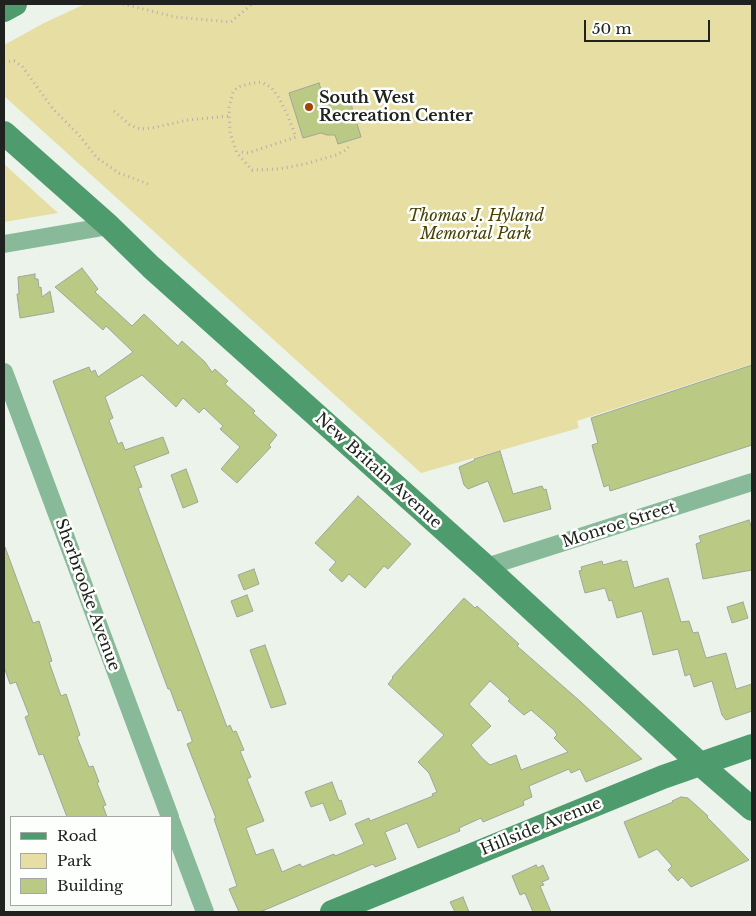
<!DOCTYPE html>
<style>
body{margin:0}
#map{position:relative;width:756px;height:916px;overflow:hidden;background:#ecf3ea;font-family:"Libre Baskerville",serif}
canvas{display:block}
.frame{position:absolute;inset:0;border:5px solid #20221f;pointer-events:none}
.legend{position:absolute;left:10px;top:816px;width:162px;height:90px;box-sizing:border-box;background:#fcfffb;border:1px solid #a4a7a3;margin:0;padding:6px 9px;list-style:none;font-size:15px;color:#20221f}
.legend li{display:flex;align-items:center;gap:10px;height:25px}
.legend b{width:25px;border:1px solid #a4a7a3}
.scale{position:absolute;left:584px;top:20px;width:126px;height:22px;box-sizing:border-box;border:2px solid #20221f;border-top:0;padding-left:6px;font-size:15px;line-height:18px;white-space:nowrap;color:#20221f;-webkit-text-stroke:4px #fcfffb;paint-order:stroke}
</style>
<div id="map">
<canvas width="756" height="916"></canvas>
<div class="frame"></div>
<ul class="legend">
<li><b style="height:6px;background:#4e9c6e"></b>Road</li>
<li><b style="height:14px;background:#e7dea4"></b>Park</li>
<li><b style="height:14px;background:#bac983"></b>Building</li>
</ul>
<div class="scale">50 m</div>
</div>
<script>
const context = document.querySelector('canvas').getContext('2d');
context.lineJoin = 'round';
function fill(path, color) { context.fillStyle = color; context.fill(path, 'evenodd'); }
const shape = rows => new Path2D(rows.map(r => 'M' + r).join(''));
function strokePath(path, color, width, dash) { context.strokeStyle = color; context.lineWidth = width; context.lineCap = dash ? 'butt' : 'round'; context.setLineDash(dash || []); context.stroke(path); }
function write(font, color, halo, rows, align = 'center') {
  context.font = font + ' "Libre Baskerville",serif'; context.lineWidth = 5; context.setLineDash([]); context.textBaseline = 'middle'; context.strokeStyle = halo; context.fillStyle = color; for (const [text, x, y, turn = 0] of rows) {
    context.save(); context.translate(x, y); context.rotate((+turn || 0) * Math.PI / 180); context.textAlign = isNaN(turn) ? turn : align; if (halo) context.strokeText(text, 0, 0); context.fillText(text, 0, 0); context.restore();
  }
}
const green = shape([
 [85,4,752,4,752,364,577,421,579,428,421,473,4,96,4,45,44,23],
 [4,164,58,213,4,222]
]);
const building = shape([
 [319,83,324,99,347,91,361,137,338,144,335,135,327,135,321,133,303,138,289,93,319,83],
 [82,268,98,289,95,292,132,326,144,314,178,346,182,341,205,362,212,372,215,369,228,381,225,384,255,411,253,413,277,435,269,445,271,447,237,483,221,469,240,447,220,429,223,426,204,408,199,413,183,398,176,407,142,375,105,397,113,418,109,420,118,444,122,442,125,450,163,437,169,453,134,466,142,487,138,488,227,727,230,725,233,732,236,731,244,750,240,751,251,777,247,779,264,821,246,828,256,855,273,849,282,872,300,864,302,867,334,854,335,856,364,844,355,824,369,818,370,821,433,796,432,794,437,792,429,773,418,762,444,735,388,684,393,678,392,677,464,598,475,608,477,606,519,644,517,646,581,702,642,759,586,782,580,769,571,773,569,769,529,786,532,797,523,801,524,805,483,822,481,818,459,828,460,831,418,848,407,823,385,832,396,859,375,867,373,864,260,912,239,912,229,889,237,886,214,819,216,818,187,744,192,742,192,740,181,710,178,711,170,689,168,689,53,381,89,367,91,372,95,370,98,377,133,352,106,326,103,330,55,287,82,268],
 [490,681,510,699,508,701,524,715,531,710,554,730,557,735,554,738,568,752,521,770,516,755,490,765,482,758,471,745,491,726,469,704,490,681],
 [35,274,35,279,38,279,39,288,41,287,42,297,50,291,54,312,20,318,17,294,19,294,18,277,35,274],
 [752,365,752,445,610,491,609,485,604,487,593,449,592,445,598,443,591,418,752,365],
 [500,451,513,494,542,486,544,490,546,489,551,509,504,522,488,481,468,489,464,485,459,467,475,460,474,459,500,451],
 [186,469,198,502,183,508,171,475,186,469],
 [358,496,411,544,388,569,384,566,365,588,349,574,342,582,329,570,336,562,315,543,358,496],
 [749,520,752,529,752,570,703,579,696,544,701,542,699,536,749,520],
 [4,547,5,547,33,623,39,621,52,661,49,662,61,696,66,694,80,735,77,737,89,767,93,766,99,782,97,783,106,805,103,806,107,817,67,817,43,754,39,755,25,717,29,715,16,682,10,684,4,667,4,547],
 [621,560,622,562,627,561,634,588,668,578,681,622,689,621,693,633,698,632,706,658,726,653,736,689,752,684,752,711,726,720,722,715,712,681,694,687,690,674,685,676,678,649,653,655,642,611,617,618,612,600,609,601,605,588,585,593,579,571,582,570,581,567,602,561,603,565,621,560],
 [254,569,259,584,244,590,238,575,254,569],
 [247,595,253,611,237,617,231,601,247,595],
 [743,602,748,618,732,623,727,607,743,602],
 [265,645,286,704,271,708,250,650,265,645],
 [332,782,339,801,341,800,346,814,330,821,323,803,311,807,305,792,332,782],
 [681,797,688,798,708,816,707,817,749,860,691,887,682,877,678,881,668,870,672,866,657,849,639,858,624,822,673,802,672,801,681,797],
 [536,865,538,868,543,865,549,879,542,882,544,885,540,886,551,912,533,912,525,893,520,895,512,876,536,865],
 [463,897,469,912,455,912,450,902,463,897]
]);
const path = shape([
 [123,4,175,17,231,22,252,4],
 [4,62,14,61,22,66,53,109,79,135,97,158,119,173,148,184],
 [114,111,130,125,140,129,152,128,188,120,229,116],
 [242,152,248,153,296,137,287,114,279,98,271,87,261,82,253,83,238,87,233,92,229,107,230,133,237,153,252,170,279,169,305,164,336,155,346,150,350,145]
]);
const street = shape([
 [4,244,109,226],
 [4,372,170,817],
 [486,567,752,482],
 [171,821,205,912]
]);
const secondary = shape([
 [4,10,15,4],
 [4,133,109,226,151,267,486,567,700,764,752,809],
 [332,912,663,777,752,746]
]);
const markers = [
 [309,107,5,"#a44202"]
];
const poiNames = [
 ["South West",319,98],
 ["Recreation Center",319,116]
];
const parkNames = [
 ["Thomas J. Hyland",476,216],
 ["Memorial Park",476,234]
];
const streetNames = [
 ["New Britain Avenue",378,471,42],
 ["Monroe Street",619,525,-18],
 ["Sherbrooke Avenue",87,595,70],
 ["Hillside Avenue",541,827,-22]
];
fill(green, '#e7dea4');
fill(building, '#bac983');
strokePath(building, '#a2a59b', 1);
strokePath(path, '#adb2ab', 3, [1, 4]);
strokePath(street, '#88b999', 18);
strokePath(secondary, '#4e9c6e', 24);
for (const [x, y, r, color] of markers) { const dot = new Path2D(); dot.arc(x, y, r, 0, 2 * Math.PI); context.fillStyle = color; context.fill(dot); strokePath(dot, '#fcfffb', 2); }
write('bold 16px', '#20221f', '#fcfffb', poiNames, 'left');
write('italic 16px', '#483f03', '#fcfffb', parkNames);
write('16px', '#20221f', '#fcfffb', streetNames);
</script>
